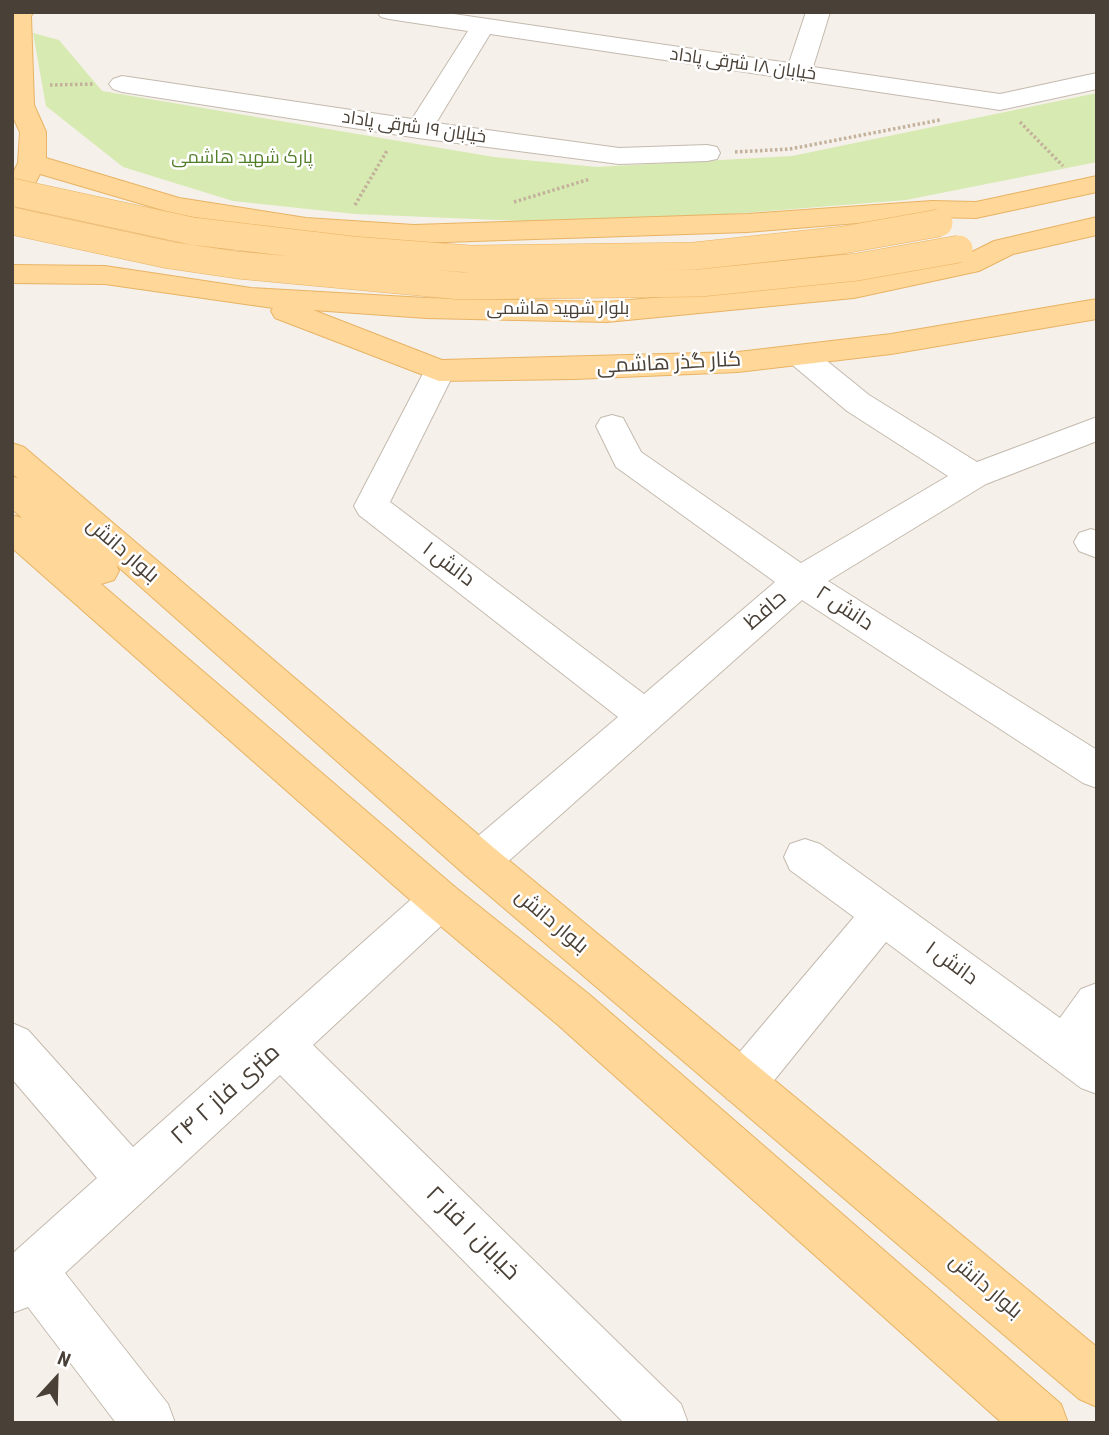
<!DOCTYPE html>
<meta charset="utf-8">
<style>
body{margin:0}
#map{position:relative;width:1109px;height:1435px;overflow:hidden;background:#f5f0e9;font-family:"Roboto Condensed",sans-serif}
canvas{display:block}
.frame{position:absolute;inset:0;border:14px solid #494037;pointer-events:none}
.north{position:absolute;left:21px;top:1344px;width:70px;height:70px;-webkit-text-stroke:5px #fff;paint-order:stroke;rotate:22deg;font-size:19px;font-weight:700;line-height:28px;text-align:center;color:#494037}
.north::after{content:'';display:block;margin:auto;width:24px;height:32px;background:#494037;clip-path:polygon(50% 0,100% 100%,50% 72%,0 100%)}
</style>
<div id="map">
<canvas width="1109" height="1435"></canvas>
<div class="frame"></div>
<div class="north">N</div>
</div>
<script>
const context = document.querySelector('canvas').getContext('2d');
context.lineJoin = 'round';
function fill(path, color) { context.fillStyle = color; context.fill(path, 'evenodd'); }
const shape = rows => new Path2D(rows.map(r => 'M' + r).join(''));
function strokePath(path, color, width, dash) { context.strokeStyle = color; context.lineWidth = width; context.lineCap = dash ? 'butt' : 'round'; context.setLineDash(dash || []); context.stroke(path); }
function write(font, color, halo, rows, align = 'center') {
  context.font = font + ' "Roboto Condensed",Cairo,sans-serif'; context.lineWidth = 5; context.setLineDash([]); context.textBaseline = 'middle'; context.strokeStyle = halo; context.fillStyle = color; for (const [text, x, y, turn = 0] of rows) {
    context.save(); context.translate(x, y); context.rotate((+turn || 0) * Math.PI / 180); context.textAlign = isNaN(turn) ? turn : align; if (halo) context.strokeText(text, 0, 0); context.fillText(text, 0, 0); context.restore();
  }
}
const green = shape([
 [33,33,59,40,102,91,494,157,597,167,792,156,1097,93,1097,162,906,200,680,218,547,222,355,214,233,201,123,167,46,106]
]);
const path = shape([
 [50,85,94,84],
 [1020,122,1063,166],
 [735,152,790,149,940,120],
 [514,202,590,179],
 [355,205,388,149]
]);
const minor = shape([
 [377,12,440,12,789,63,806,12,830,12,813,67,1000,94,1097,73,1097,89,1000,110,490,34,436,123,619,148,707,145,717,147,720,153,717,159,707,161,619,164,418,138,122,92,113,89,109,84,113,79,122,76,412,119,468,31,389,19,381,17,377,12],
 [800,345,811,348,869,395,977,462,1097,417,1097,441,986,484,828,581,1097,750,1097,788,1083,783,802,600,494,874,479,879,464,874,458,861,464,848,618,717,359,515,354,506,428,364,439,361,450,364,455,371,390,502,644,694,775,582,616,467,596,426,601,418,612,415,623,418,641,452,801,563,948,476,847,411,789,362,784,355,789,348,800,345],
 [1091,529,1097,531,1097,558,1079,551,1074,542,1079,533,1091,529],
 [805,839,820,844,1060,1018,1081,989,1097,983,1097,1094,1081,1088,886,942,759,1099,743,1106,727,1099,720,1083,727,1067,854,917,790,870,784,857,790,844,805,839],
 [440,881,455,887,461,900,455,913,313,1045,681,1404,688,1423,624,1423,280,1075,65,1273,168,1404,175,1423,116,1423,28,1307,12,1313,12,1254,97,1178,12,1079,12,1023,28,1030,133,1147,425,887,440,881]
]);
const major = shape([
 [12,12,34,12,31,16,34,105,46,132,46,158,179,198,306,218,414,225,747,214,932,201,976,202,1097,176,1097,192,976,218,932,217,747,232,414,243,306,236,176,214,40,174,31,191,21,193,12,191,12,175,18,163,20,132,12,115,12,12],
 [1097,217,1097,235,1013,254,979,271,854,298,607,322,426,318,313,310,442,360,738,352,891,334,1097,299,1097,319,891,354,738,372,575,379,439,381,275,318,271,311,273,308,105,284,12,283,12,265,105,266,251,288,426,298,607,302,854,280,960,258,994,241,1097,217],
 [12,443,24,447,494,848,1097,1347,1097,1407,1079,1399,464,874,116,565,119,571,114,580,101,584,455,887,590,995,1061,1404,1068,1423,1002,1423,558,1025,425,913,12,548,12,515,22,518,12,509,12,477,18,478,12,474,12,443]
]);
const majorBridge = shape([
 [12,192,192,231,352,250,470,259,694,256,843,240,939,223],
 [12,221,169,255,237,265,462,286,700,283,857,267,959,249]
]);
const farStreetnames = [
 ["خیابان ۱۸ شرقی پاداد",743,65,8],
 ["خیابان ۱۹ شرقی پاداد",414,128,8],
 ["بلوار شهید هاشمی",558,309]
];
const farParknames = [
 ["پارک شهید هاشمی",242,158]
];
const streetNames = [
 ["کنار گذر هاشمی",669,364,-3],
 ["بلوار دانش",122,551,41],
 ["دانش ۱",448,565,37],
 ["دانش ۲",844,609,33],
 ["حافظ",766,611,-41],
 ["بلوار دانش",551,922,40],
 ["دانش ۱",951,964,36],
 ["بلوار دانش",985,1287,40]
];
const nearStreetnames = [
 ["۲۴ متری فاز ۲",226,1095,-42],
 ["خیابان ۱ فاز ۲",472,1234,45]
];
fill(green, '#d7eab1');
strokePath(minor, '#c4baae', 2);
strokePath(major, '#e8b364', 2);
strokePath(path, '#c4b19c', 3.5, [2.5, 2.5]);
fill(minor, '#fff');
fill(major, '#ffd798');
strokePath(majorBridge, '#e8b364', 28, []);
strokePath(majorBridge, '#ffd798', 27);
write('18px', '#494037', '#fff', farStreetnames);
write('18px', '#517e27', '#fff', farParknames);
write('21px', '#494037', '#fff', streetNames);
write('24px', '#494037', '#fff', nearStreetnames);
</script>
